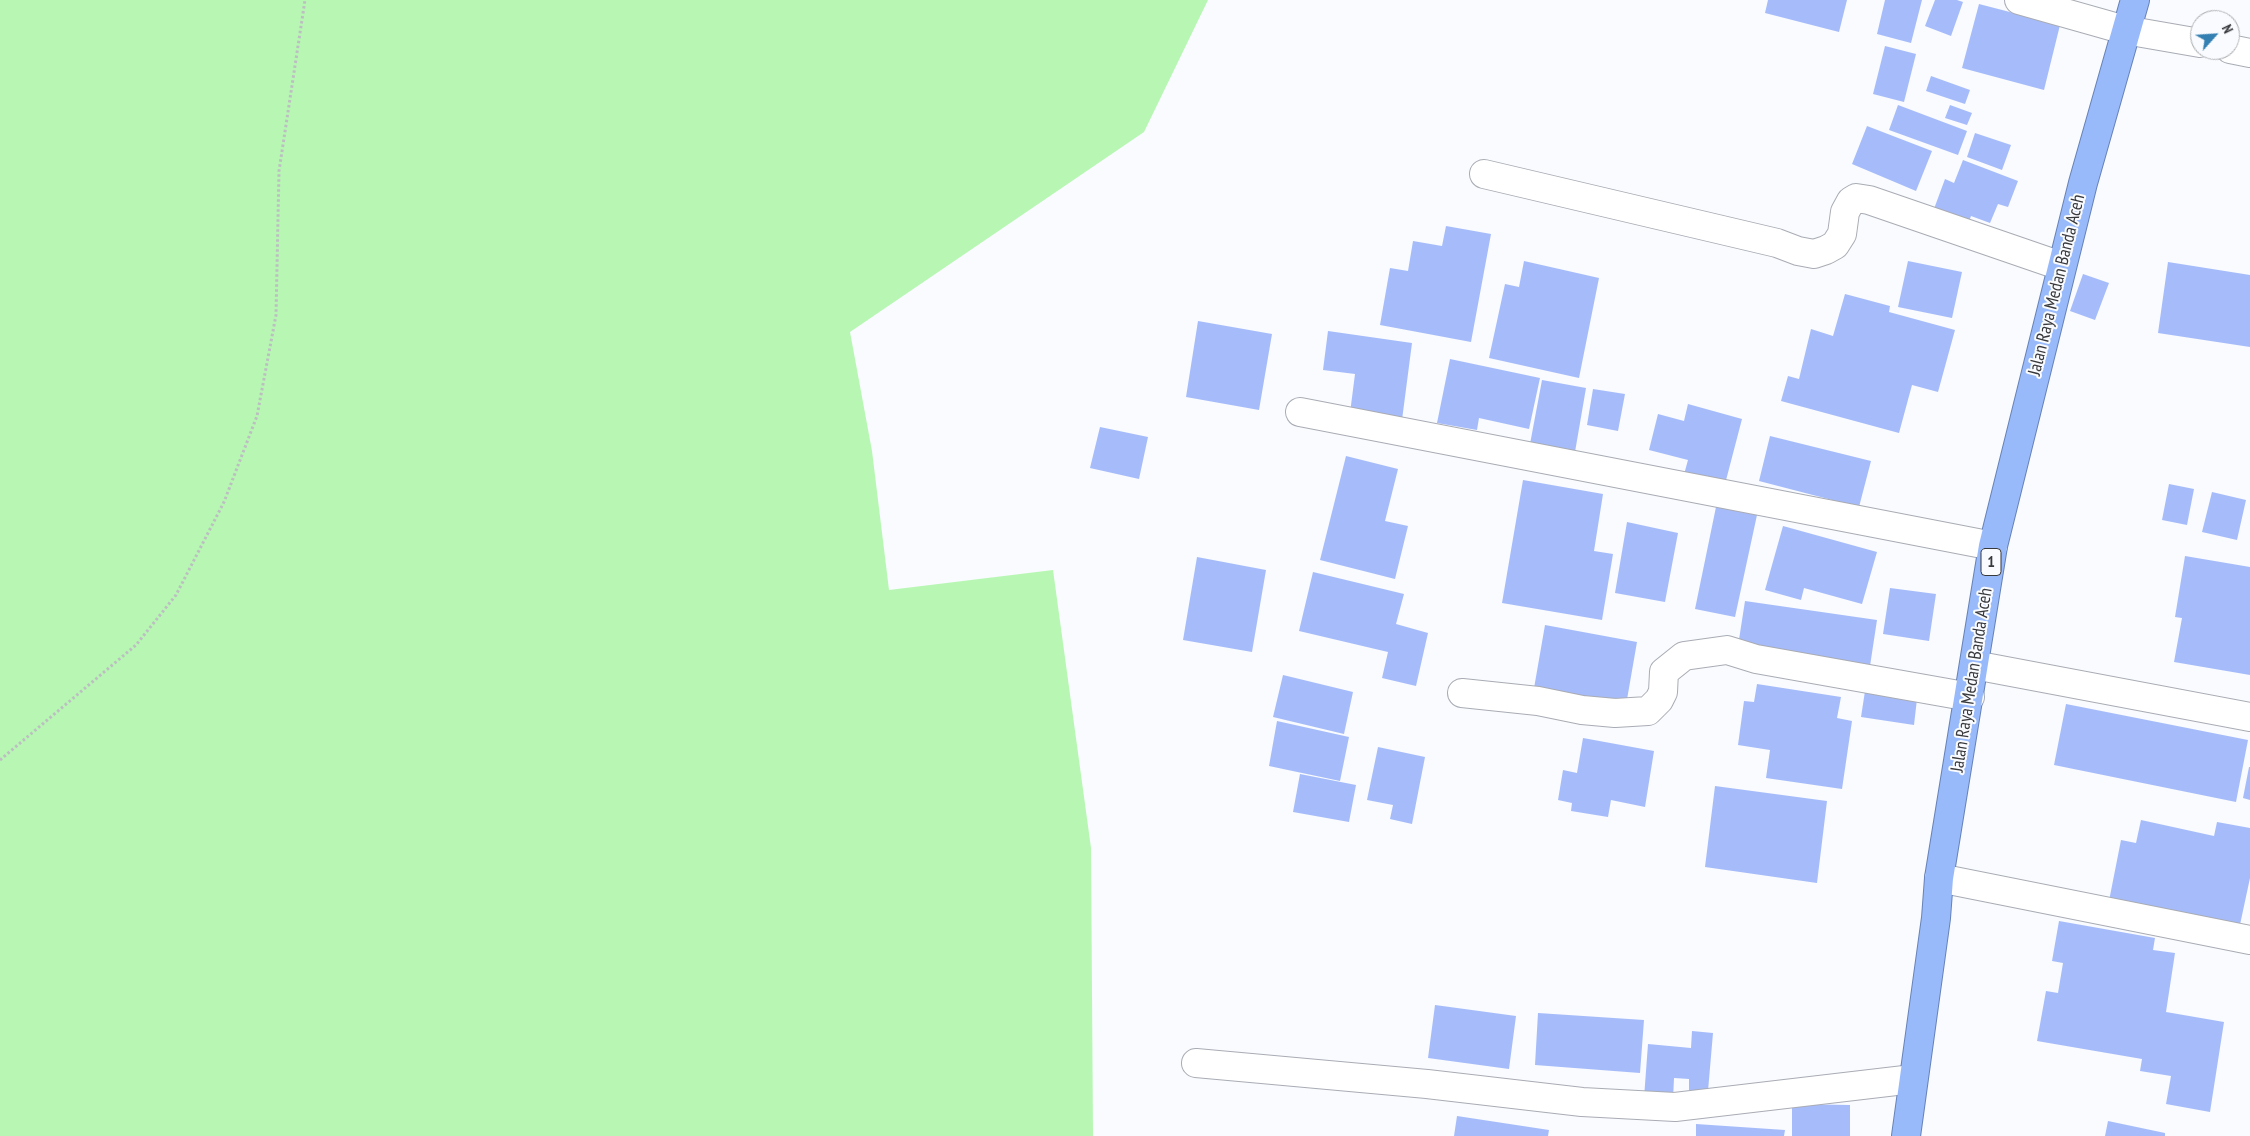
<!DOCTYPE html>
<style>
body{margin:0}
#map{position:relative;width:2250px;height:1136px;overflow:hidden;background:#f9fbfe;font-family:"PT Sans Narrow",sans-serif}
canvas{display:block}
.north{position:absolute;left:2190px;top:10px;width:50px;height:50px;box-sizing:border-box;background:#f9fbfe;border:1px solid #acadb0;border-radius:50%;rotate:64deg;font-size:14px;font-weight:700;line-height:20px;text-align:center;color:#38393c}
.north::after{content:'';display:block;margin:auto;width:18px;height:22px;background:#3580b3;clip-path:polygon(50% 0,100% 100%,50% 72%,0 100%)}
</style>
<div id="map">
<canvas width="2250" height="1136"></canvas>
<div class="north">N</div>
</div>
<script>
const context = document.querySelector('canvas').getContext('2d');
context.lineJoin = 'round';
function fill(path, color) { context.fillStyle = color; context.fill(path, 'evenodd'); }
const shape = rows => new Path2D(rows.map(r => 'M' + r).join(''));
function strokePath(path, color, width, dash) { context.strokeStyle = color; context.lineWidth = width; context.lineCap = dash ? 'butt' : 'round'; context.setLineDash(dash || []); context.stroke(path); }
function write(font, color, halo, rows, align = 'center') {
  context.font = font + ' "PT Sans Narrow",sans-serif'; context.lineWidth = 4; context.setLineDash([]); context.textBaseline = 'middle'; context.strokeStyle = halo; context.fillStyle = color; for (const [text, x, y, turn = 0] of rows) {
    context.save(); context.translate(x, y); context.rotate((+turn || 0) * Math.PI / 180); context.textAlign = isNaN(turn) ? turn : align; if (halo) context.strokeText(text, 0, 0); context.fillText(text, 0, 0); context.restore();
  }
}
const green = shape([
 [0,0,1208,0,1144,132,850,332,872,451,889,590,1053,570,1091,848,1093,1136,0,1136]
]);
const building = shape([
 [1768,0,1847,0,1839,32,1765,13],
 [1885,0,1922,0,1911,43,1877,34],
 [1935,0,1957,0,1963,2,1951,36,1925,26],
 [1979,4,2060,25,2044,90,1962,68],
 [1885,46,1916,54,1904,102,1873,94],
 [1931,76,1970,90,1965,104,1926,91],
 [1898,105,1967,131,1958,155,1889,130],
 [1950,105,1972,113,1967,125,1945,118],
 [1867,126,1932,151,1916,191,1852,164],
 [1975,133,2011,145,2002,170,1967,157],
 [1963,160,2018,181,2008,207,1998,204,1990,223,1971,216,1966,230,1931,217,1945,179,1954,183],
 [1446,226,1491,234,1471,342,1380,325,1390,268,1408,271,1413,241,1442,246],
 [1524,261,1599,278,1579,378,1489,358,1505,284,1519,287],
 [1908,261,1962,272,1952,318,1898,307],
 [2168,262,2250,275,2250,347,2158,333],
 [2083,274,2109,283,2095,320,2070,311],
 [1845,294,1890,306,1889,312,1955,330,1938,392,1912,385,1899,433,1781,401,1788,376,1799,379,1811,329,1833,336],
 [1198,321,1272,334,1259,410,1186,397],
 [1328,331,1412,343,1402,420,1350,413,1355,374,1323,370],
 [1450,359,1540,378,1529,429,1479,418,1477,430,1437,423],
 [1542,380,1586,388,1575,452,1530,444],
 [1593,389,1625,394,1618,431,1587,425],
 [1688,404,1742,419,1724,488,1683,478,1688,460,1649,450,1658,414,1684,421],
 [1100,427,1148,437,1139,479,1090,468],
 [1770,436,1871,461,1859,507,1759,481],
 [1346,456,1398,469,1385,521,1408,526,1395,579,1320,560],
 [1523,480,1603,494,1594,551,1613,554,1602,620,1502,603],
 [2169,484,2194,489,2187,525,2162,520],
 [2212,492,2246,500,2237,540,2202,532],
 [1716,507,1757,515,1735,617,1695,609],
 [1627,522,1678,533,1665,602,1615,593],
 [1783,526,1877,552,1862,604,1804,588,1801,600,1765,590],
 [2185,556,2250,567,2250,675,2174,662,2182,618,2175,617],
 [1197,557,1266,570,1252,652,1183,640],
 [1313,572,1404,594,1396,624,1428,633,1416,686,1382,678,1388,652,1299,631],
 [1890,588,1936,594,1929,641,1883,634],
 [1745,601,1877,620,1870,666,1738,646],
 [1545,625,1637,642,1625,711,1533,694],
 [1283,675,1353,692,1344,734,1273,717],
 [1757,684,1841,697,1837,718,1852,721,1842,789,1766,778,1770,750,1738,745,1744,701,1754,702],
 [1865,691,1917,699,1914,725,1861,717],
 [2066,704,2248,740,2236,802,2054,765],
 [1277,721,1349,737,1340,781,1269,766],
 [1583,738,1654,751,1645,807,1611,800,1608,817,1571,811,1572,803,1558,800,1563,770,1577,773],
 [1378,747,1425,757,1412,824,1390,819,1393,805,1367,800],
 [2249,767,2250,767,2250,800,2243,798],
 [1300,774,1356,785,1349,822,1293,812],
 [1715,786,1827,801,1817,883,1705,867],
 [2141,820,2214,836,2217,822,2250,828,2250,878,2238,934,2108,906,2121,840,2136,843],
 [2059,921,2155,938,2153,950,2175,953,2166,1012,2224,1022,2210,1112,2166,1104,2171,1076,2140,1071,2142,1059,2037,1041,2046,991,2058,993,2063,963,2052,961],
 [1435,1005,1516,1016,1509,1069,1428,1058],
 [1538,1013,1644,1020,1640,1073,1535,1065],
 [1692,1031,1713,1033,1708,1091,1689,1090,1689,1079,1674,1078,1673,1100,1644,1098,1648,1044,1691,1048],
 [1792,1104,1850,1105,1850,1136,1792,1136],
 [1457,1116,1549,1130,1548,1136,1454,1136],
 [2108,1121,2165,1133,2165,1136,2105,1136],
 [1696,1124,1785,1130,1784,1136,1696,1136]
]);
const path = shape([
 [0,760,136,645,176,595,224,502,257,416,276,315,279,171,305,0]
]);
const minor = shape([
 [2019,0,2125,30,2200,43],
 [2230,49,2250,53],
 [1484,174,1777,243,1798,251,1814,254,1826,250,1835,245,1842,234,1845,212,1851,201,1856,198,1869,200,2061,266],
 [1300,412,1993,546],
 [1974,665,2250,717],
 [1462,693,1538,701,1582,710,1615,713,1648,711,1659,700,1663,692,1664,672,1684,656,1727,650,1756,659,1970,697],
 [1939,878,2250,940],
 [1196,1063,1427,1084,1582,1102,1675,1107,1913,1079]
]);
const trunk = shape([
 [1906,1136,1936,918,1939,878,1993,546,2083,183,2135,0]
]);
const shields = [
 [1991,562,20]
];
const shieldNames = [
 ["1",1991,562]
];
const streetNames = [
 ["Jalan Raya Medan Banda Aceh",2057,285,-76],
 ["Jalan Raya Medan Banda Aceh",1972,680,-81]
];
fill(green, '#b7f7b3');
fill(building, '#a6bcfa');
strokePath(minor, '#a9acb4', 30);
strokePath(trunk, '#6682b7', 30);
strokePath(path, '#bcbec1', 3, [2.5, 2.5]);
strokePath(minor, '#fff', 28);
strokePath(trunk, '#98bafa', 28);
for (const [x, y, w] of shields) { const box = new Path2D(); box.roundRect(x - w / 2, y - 13.5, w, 27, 4); context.fillStyle = '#f9fbfe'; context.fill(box); strokePath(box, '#38393c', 1); }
write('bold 16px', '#38393c', null, shieldNames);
write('18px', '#38393c', '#f9fbfe', streetNames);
</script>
